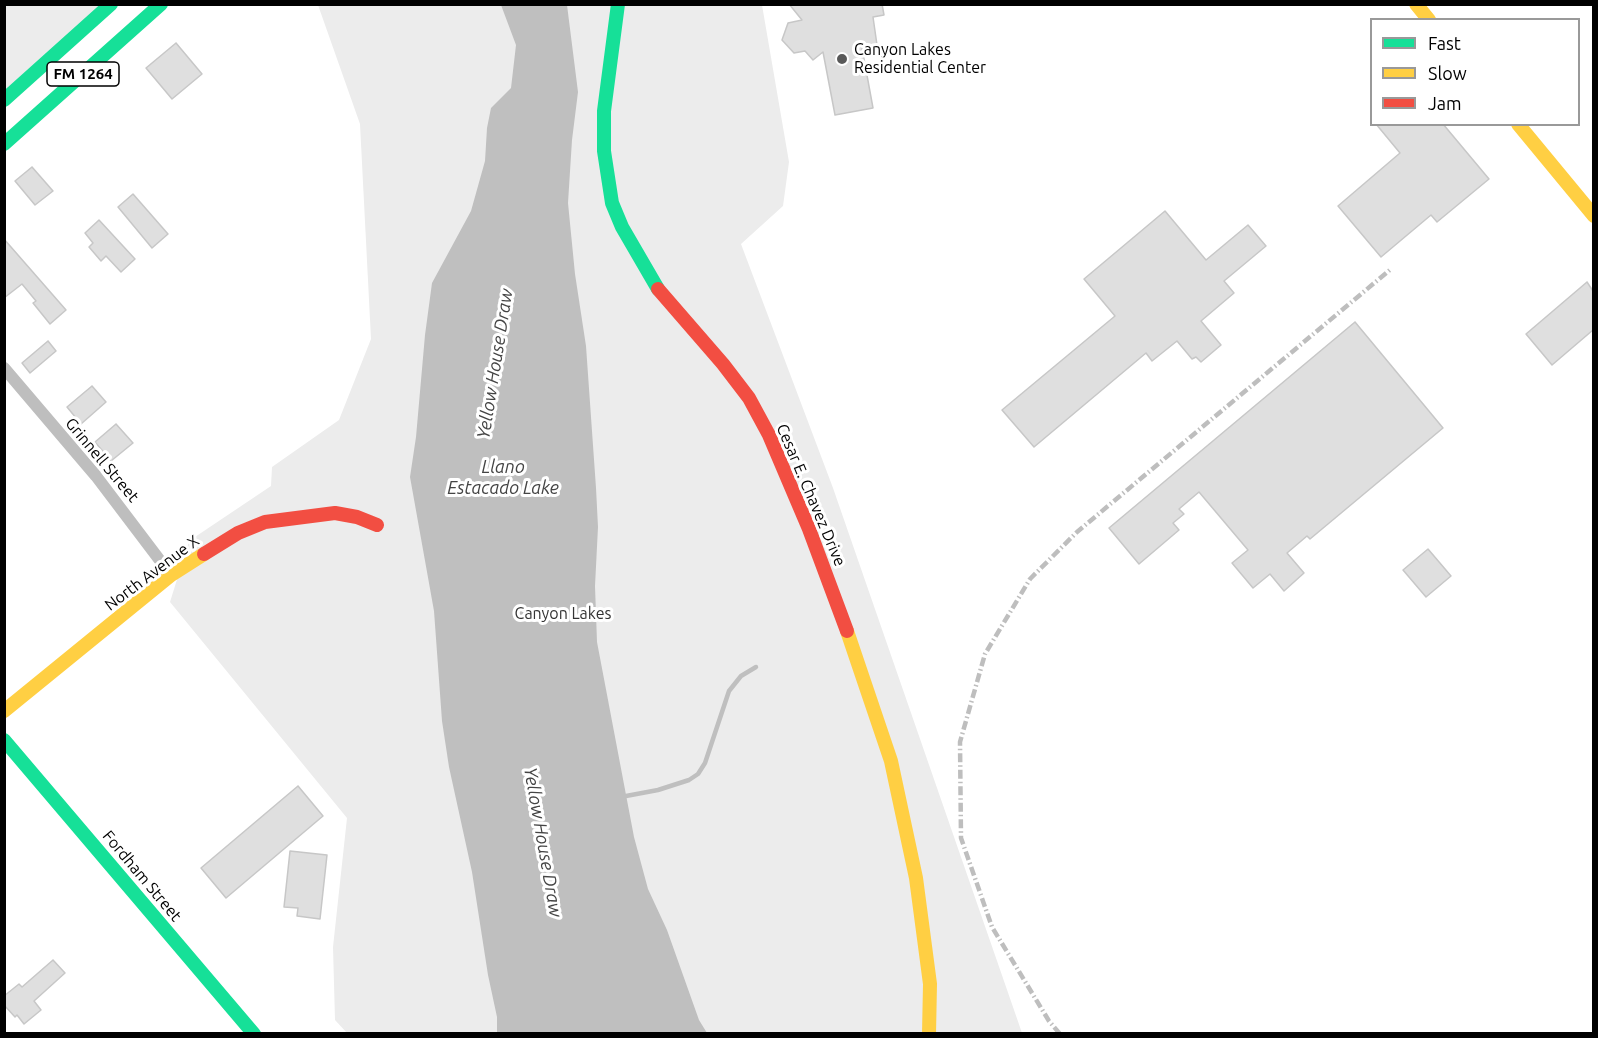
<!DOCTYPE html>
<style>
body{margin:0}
#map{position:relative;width:1598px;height:1038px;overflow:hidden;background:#fff;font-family:Ubuntu,sans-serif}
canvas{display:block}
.frame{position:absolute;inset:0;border:6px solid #000;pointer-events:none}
.legend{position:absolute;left:1370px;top:18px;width:210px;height:108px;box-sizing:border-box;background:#fff;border:2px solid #999;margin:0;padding:8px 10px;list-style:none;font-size:18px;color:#000}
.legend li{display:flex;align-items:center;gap:12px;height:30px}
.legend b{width:30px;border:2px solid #999}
</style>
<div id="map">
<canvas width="1598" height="1038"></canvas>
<div class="frame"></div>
<ul class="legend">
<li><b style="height:8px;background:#16e098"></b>Fast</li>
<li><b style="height:8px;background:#ffcf43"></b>Slow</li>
<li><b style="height:8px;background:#f24e42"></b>Jam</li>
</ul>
</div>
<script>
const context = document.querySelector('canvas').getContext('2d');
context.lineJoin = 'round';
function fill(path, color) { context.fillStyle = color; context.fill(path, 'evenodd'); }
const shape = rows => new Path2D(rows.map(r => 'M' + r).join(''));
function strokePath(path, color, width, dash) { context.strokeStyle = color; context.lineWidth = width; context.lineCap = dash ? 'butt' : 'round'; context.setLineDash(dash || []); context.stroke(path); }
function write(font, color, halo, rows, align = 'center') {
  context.font = font + ' Ubuntu,sans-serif'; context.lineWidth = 6; context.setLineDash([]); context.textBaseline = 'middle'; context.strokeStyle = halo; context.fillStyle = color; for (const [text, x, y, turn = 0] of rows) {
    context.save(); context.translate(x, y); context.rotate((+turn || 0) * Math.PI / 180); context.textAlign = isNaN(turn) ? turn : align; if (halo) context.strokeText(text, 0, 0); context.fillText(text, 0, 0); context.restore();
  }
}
const green = shape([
 [5,5,105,5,5,91],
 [318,5,762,5,789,162,783,206,741,244,833,488,1022,1033,347,1033,335,1020,333,947,347,818,170,602,189,541,271,486,272,467,339,420,371,339,360,124]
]);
const water = shape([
 [501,5,567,5,578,92,572,140,568,203,575,274,586,346,596,488,598,527,595,586,597,642,634,837,648,889,667,930,699,1020,707,1033,497,1033,497,1017,488,975,472,872,449,767,442,721,434,611,410,477,416,437,425,335,432,283,471,211,485,161,487,128,491,108,511,88,516,45]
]);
const stream = shape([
 [626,796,658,790,689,780,698,774,705,763,729,691,741,676,756,667]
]);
const building = shape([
 [789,4,882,4,884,15,873,17,877,45,862,48,873,108,835,115,823,52,813,60,805,51,794,53,782,40,788,23,802,20,789,4],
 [176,43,202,74,172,99,146,68,176,43],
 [1376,124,1443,124,1489,179,1437,222,1431,215,1381,257,1338,206,1400,153,1376,124],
 [32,167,53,191,35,205,15,181,32,167],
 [133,194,168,234,152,248,118,207,133,194],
 [1165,211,1206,260,1248,225,1266,246,1224,281,1234,293,1201,321,1221,345,1201,362,1196,357,1192,359,1177,341,1152,361,1146,353,1034,447,1002,410,1115,316,1084,279,1165,211],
 [99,220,135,259,121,272,106,256,101,261,89,247,93,243,85,233,99,220],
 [4,239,66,310,50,324,33,303,36,301,22,284,4,298,4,239],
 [1587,282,1593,291,1593,330,1552,365,1526,334,1587,282],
 [1355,322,1443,428,1310,539,1307,536,1287,553,1304,573,1284,591,1270,574,1253,588,1232,563,1248,550,1199,492,1179,509,1184,514,1173,523,1179,530,1139,564,1109,528,1355,322],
 [48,341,56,351,30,373,22,363,48,341],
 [92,386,106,402,81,424,67,407,92,386],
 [116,424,133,443,111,461,95,442,116,424],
 [1428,549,1451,576,1426,597,1403,570,1428,549],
 [298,786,323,816,226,898,201,868,298,786],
 [290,851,327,855,320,919,297,916,298,908,284,907,290,851],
 [53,960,65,973,34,1001,41,1010,24,1024,17,1015,15,1017,4,1005,4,996,19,984,22,987,53,960]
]);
const street = shape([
 [4,368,96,476,171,575]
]);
const fast = shape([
 [618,4,604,111,604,151,612,203,622,227,658,289],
 [4,100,111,4],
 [4,144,161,4],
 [4,740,254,1034]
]);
const slow = shape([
 [1416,4,1429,20],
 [1518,124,1594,216],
 [847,631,891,761,916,878,930,984,929,1034],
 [4,711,171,575,204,554]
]);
const jam = shape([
 [658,289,723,364,749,398,769,435,809,529,847,631],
 [204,554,238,533,265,522,335,513,357,517,377,525]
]);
const rail = shape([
 [1060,1034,1049,1021,992,927,961,838,960,742,985,654,1030,579,1077,532,1391,269]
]);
const markers = [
 [842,59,6,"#595959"]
];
const shields = [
 [83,74,72]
];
const shieldNames = [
 ["FM 1264",83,74]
];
const poiNames = [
 ["Canyon Lakes",854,50],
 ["Residential Center",854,68]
];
const streetNames = [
 ["Grinnell Street",102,460,50],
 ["Cesar E. Chavez Drive",811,495,67],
 ["North Avenue X",152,573,-37],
 ["Fordham Street",142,876,50]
];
const parkNames = [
 ["Canyon Lakes",563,614]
];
const waterNames = [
 ["Yellow House Draw",495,364,-81],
 ["Llano",503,467],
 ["Estacado Lake",503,488],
 ["Yellow House Draw",543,842,80]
];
fill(green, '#ececec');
fill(water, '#bfbfbf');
strokePath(stream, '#bfbfbf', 4.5);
fill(building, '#dfdfdf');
strokePath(building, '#c7c7c7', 1.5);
strokePath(street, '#bebebe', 12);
strokePath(fast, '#16e098', 14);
strokePath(slow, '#ffcf43', 14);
strokePath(jam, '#f24e42', 14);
strokePath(rail, '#bebebe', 4.5, [9, 3, 1.5, 3]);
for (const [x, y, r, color] of markers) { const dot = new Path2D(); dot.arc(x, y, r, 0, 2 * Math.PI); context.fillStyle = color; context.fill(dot); strokePath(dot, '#fff', 2); }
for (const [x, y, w] of shields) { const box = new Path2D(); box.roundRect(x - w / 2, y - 12, w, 24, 4.5); context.fillStyle = '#fff'; context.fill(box); strokePath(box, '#000', 1.5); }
write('bold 15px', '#000', null, shieldNames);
write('16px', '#000', '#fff', poiNames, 'left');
write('16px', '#000', '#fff', streetNames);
write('16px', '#333', '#fff', parkNames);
write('italic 18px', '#444', '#fff', waterNames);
</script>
